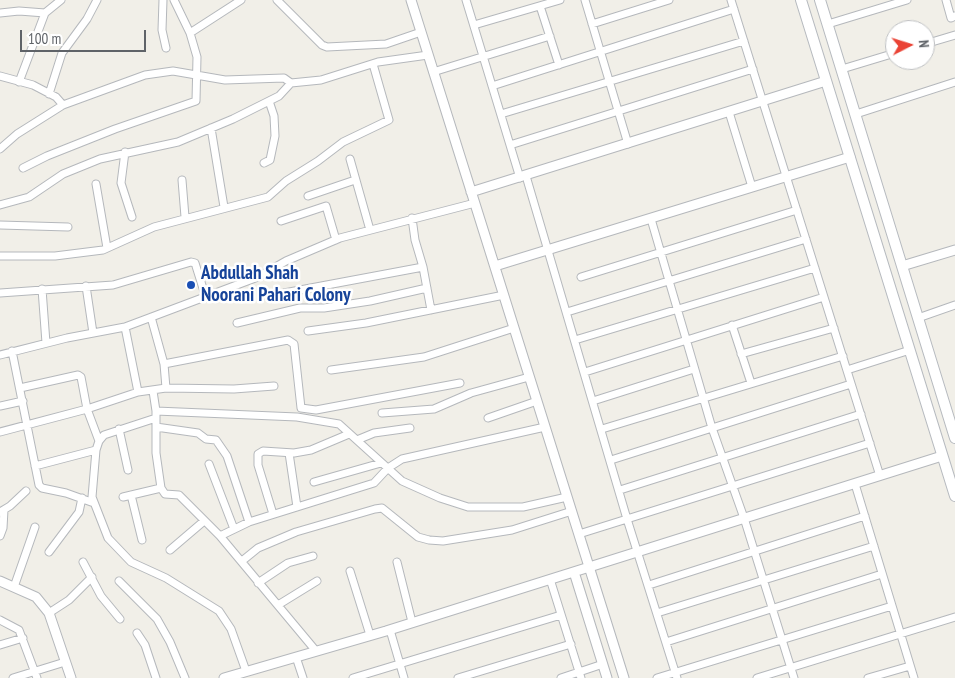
<!DOCTYPE html>
<style>
body{margin:0}
#map{position:relative;width:955px;height:678px;overflow:hidden;background:#f1efe8;font-family:"PT Sans Narrow",sans-serif}
canvas{display:block}
.north{position:absolute;left:885px;top:20px;width:50px;height:50px;box-sizing:border-box;background:#fff;border:1px solid #bfc1c3;border-radius:50%;rotate:85deg;font-size:14px;font-weight:700;line-height:20px;text-align:center;color:#5f6368}
.north::after{content:'';display:block;margin:auto;width:18px;height:22px;background:#ea4335;clip-path:polygon(50% 0,100% 100%,50% 72%,0 100%)}
.scale{position:absolute;left:20px;top:30px;width:126px;height:22px;box-sizing:border-box;border:2px solid #5f6368;border-top:0;padding-left:6px;font-size:15px;line-height:18px;white-space:nowrap;color:#5f6368;-webkit-text-stroke:4px #fff;paint-order:stroke}
</style>
<div id="map">
<canvas width="955" height="678"></canvas>
<div class="north">N</div>
<div class="scale">100 m</div>
</div>
<script>
const context = document.querySelector('canvas').getContext('2d');
context.lineJoin = 'round';
const shape = rows => new Path2D(rows.map(r => 'M' + r).join(''));
function strokePath(path, color, width, dash) { context.strokeStyle = color; context.lineWidth = width; context.lineCap = dash ? 'butt' : 'round'; context.setLineDash(dash || []); context.stroke(path); }
function write(font, color, halo, rows, align = 'center') {
  context.font = font + ' "PT Sans Narrow",sans-serif'; context.lineWidth = 5; context.setLineDash([]); context.textBaseline = 'middle'; context.strokeStyle = halo; context.fillStyle = color; for (const [text, x, y, turn = 0] of rows) {
    context.save(); context.translate(x, y); context.rotate((+turn || 0) * Math.PI / 180); context.textAlign = isNaN(turn) ? turn : align; if (halo) context.strokeText(text, 0, 0); context.fillText(text, 0, 0); context.restore();
  }
}
const minor = shape([
 [163,0,162,30,166,48],
 [277,0,322,45,327,47,386,44,421,32],
 [466,0,520,178],
 [585,0,628,144],
 [731,0,880,476],
 [946,0,951,18,955,16],
 [540,6,559,65],
 [0,13,19,11,45,13],
 [592,24,669,0],
 [828,24,907,0],
 [474,25,560,0],
 [190,33,241,0],
 [925,44,955,35],
 [842,69,895,53],
 [433,72,550,36],
 [0,76,33,85,56,97,63,105],
 [19,82,45,13,61,0],
 [492,86,734,9],
 [49,94,62,53,87,19,97,0],
 [729,112,752,187],
 [501,114,744,41],
 [856,114,955,82],
 [211,128,224,207],
 [510,145,753,69],
 [0,149,17,134,63,105,145,75,173,71,225,80,284,78,291,83,321,80,378,62,428,55],
 [125,152,121,183,132,217],
 [350,159,370,230],
 [264,163,270,160,275,136,274,116,269,101],
 [23,168,47,156,115,129,196,101,197,57,190,33,174,0],
 [526,176,627,519,677,678],
 [182,180,185,217],
 [96,184,107,248],
 [308,196,355,180],
 [0,205,29,197,63,174,100,159,178,142,233,119,279,96,291,83],
 [412,218,415,240,423,267,431,310],
 [651,219,712,428,744,518,794,678],
 [281,221,326,206,336,240],
 [0,225,68,227],
 [0,256,55,256,103,250,154,227,268,197,286,181,318,161,343,142,389,120,373,64],
 [581,277,797,210],
 [86,286,93,333],
 [42,289,46,343],
 [0,293,113,285,191,262,195,263,206,298],
 [284,293,423,267],
 [567,312,806,239],
 [151,317,164,364,166,388],
 [918,318,955,305],
 [237,323,300,308,324,308,370,301,427,288],
 [732,325,751,383],
 [125,327,138,392],
 [308,331,366,323,504,295],
 [575,340,815,268],
 [12,351,39,485,42,488,66,493,94,503],
 [741,354,834,328],
 [0,355,67,338,125,327,258,277,286,261,340,238,475,203],
 [164,364,288,340,294,344,301,408,316,410,460,383],
 [331,370,424,357,514,328],
 [847,370,910,350],
 [585,372,824,297],
 [20,388,78,375,81,377,87,409,99,441],
 [153,391,156,411,156,453,161,488,165,494,179,495,220,536,316,651],
 [593,401,694,369],
 [0,406,23,401],
 [156,411,297,417,339,424,402,481,440,498,468,507,523,507,567,497],
 [382,413,434,409,471,393,529,377],
 [156,418,104,435,99,441,96,450,92,497,108,538,131,562,166,578,219,611,231,629,246,671],
 [488,418,537,401],
 [156,427,198,433,206,439,216,440,227,456,249,522],
 [119,429,128,470],
 [602,429,843,356],
 [0,432,87,409,138,392,166,388,234,389,274,386],
 [357,440,374,433,410,428],
 [289,453,297,507],
 [611,460,851,384],
 [209,464,234,529],
 [35,466,96,450],
 [314,482,381,463],
 [855,484,914,678],
 [620,490,861,414],
 [131,495,142,540],
 [123,497,161,488],
 [0,512,10,506,26,491],
 [273,514,258,465,258,454,263,451,294,453,311,450,349,434],
 [579,534,870,443],
 [0,536,3,528,4,510],
 [220,536,249,522,374,483,388,468,402,459,545,427],
 [170,550,204,521],
 [49,552,79,512,82,498],
 [242,561,258,548,296,532,375,509,382,508,418,537,429,540,443,541,512,530,572,511],
 [83,562,101,596,120,619],
 [397,562,412,622],
 [350,571,370,635],
 [550,579,581,678],
 [119,581,157,619,170,642,185,678],
 [258,583,288,563,313,556],
 [649,585,865,516],
 [14,587,35,527],
 [278,605,317,581],
 [49,613,69,600,92,577],
 [657,613,874,546],
 [0,620,19,630,37,678],
 [390,630,404,678],
 [137,633,145,645,156,678],
 [666,642,882,574],
 [0,645,23,638],
 [296,657,303,678],
 [13,678,65,662],
 [353,678,561,615],
 [458,678,571,644],
 [561,678,603,664],
 [657,678,892,606],
 [757,678,955,617],
 [868,678,910,666]
]);
const tertiary = shape([
 [411,0,624,678],
 [471,192,826,81],
 [495,266,850,157],
 [902,266,955,250],
 [574,572,607,678],
 [0,581,36,597,49,613,71,678],
 [224,678,386,631,942,456]
]);
const secondary = shape([
 [801,0,955,496],
 [820,0,955,438]
]);
const markers = [
 [191,285,5,"#1a4fb4"]
];
const transitNames = [
 ["Abdullah Shah",201,274],
 ["Noorani Pahari Colony",201,296]
];
strokePath(minor, '#b5b8bc', 9);
strokePath(tertiary, '#b5b8bc', 11);
strokePath(secondary, '#b6babf', 12);
strokePath(minor, '#fff', 7);
strokePath(tertiary, '#fff', 9);
strokePath(secondary, '#fff', 10);
for (const [x, y, r, color] of markers) { const dot = new Path2D(); dot.arc(x, y, r, 0, 2 * Math.PI); context.fillStyle = color; context.fill(dot); strokePath(dot, '#fff', 2); }
write('bold 19px', '#164399', '#fff', transitNames, 'left');
</script>
